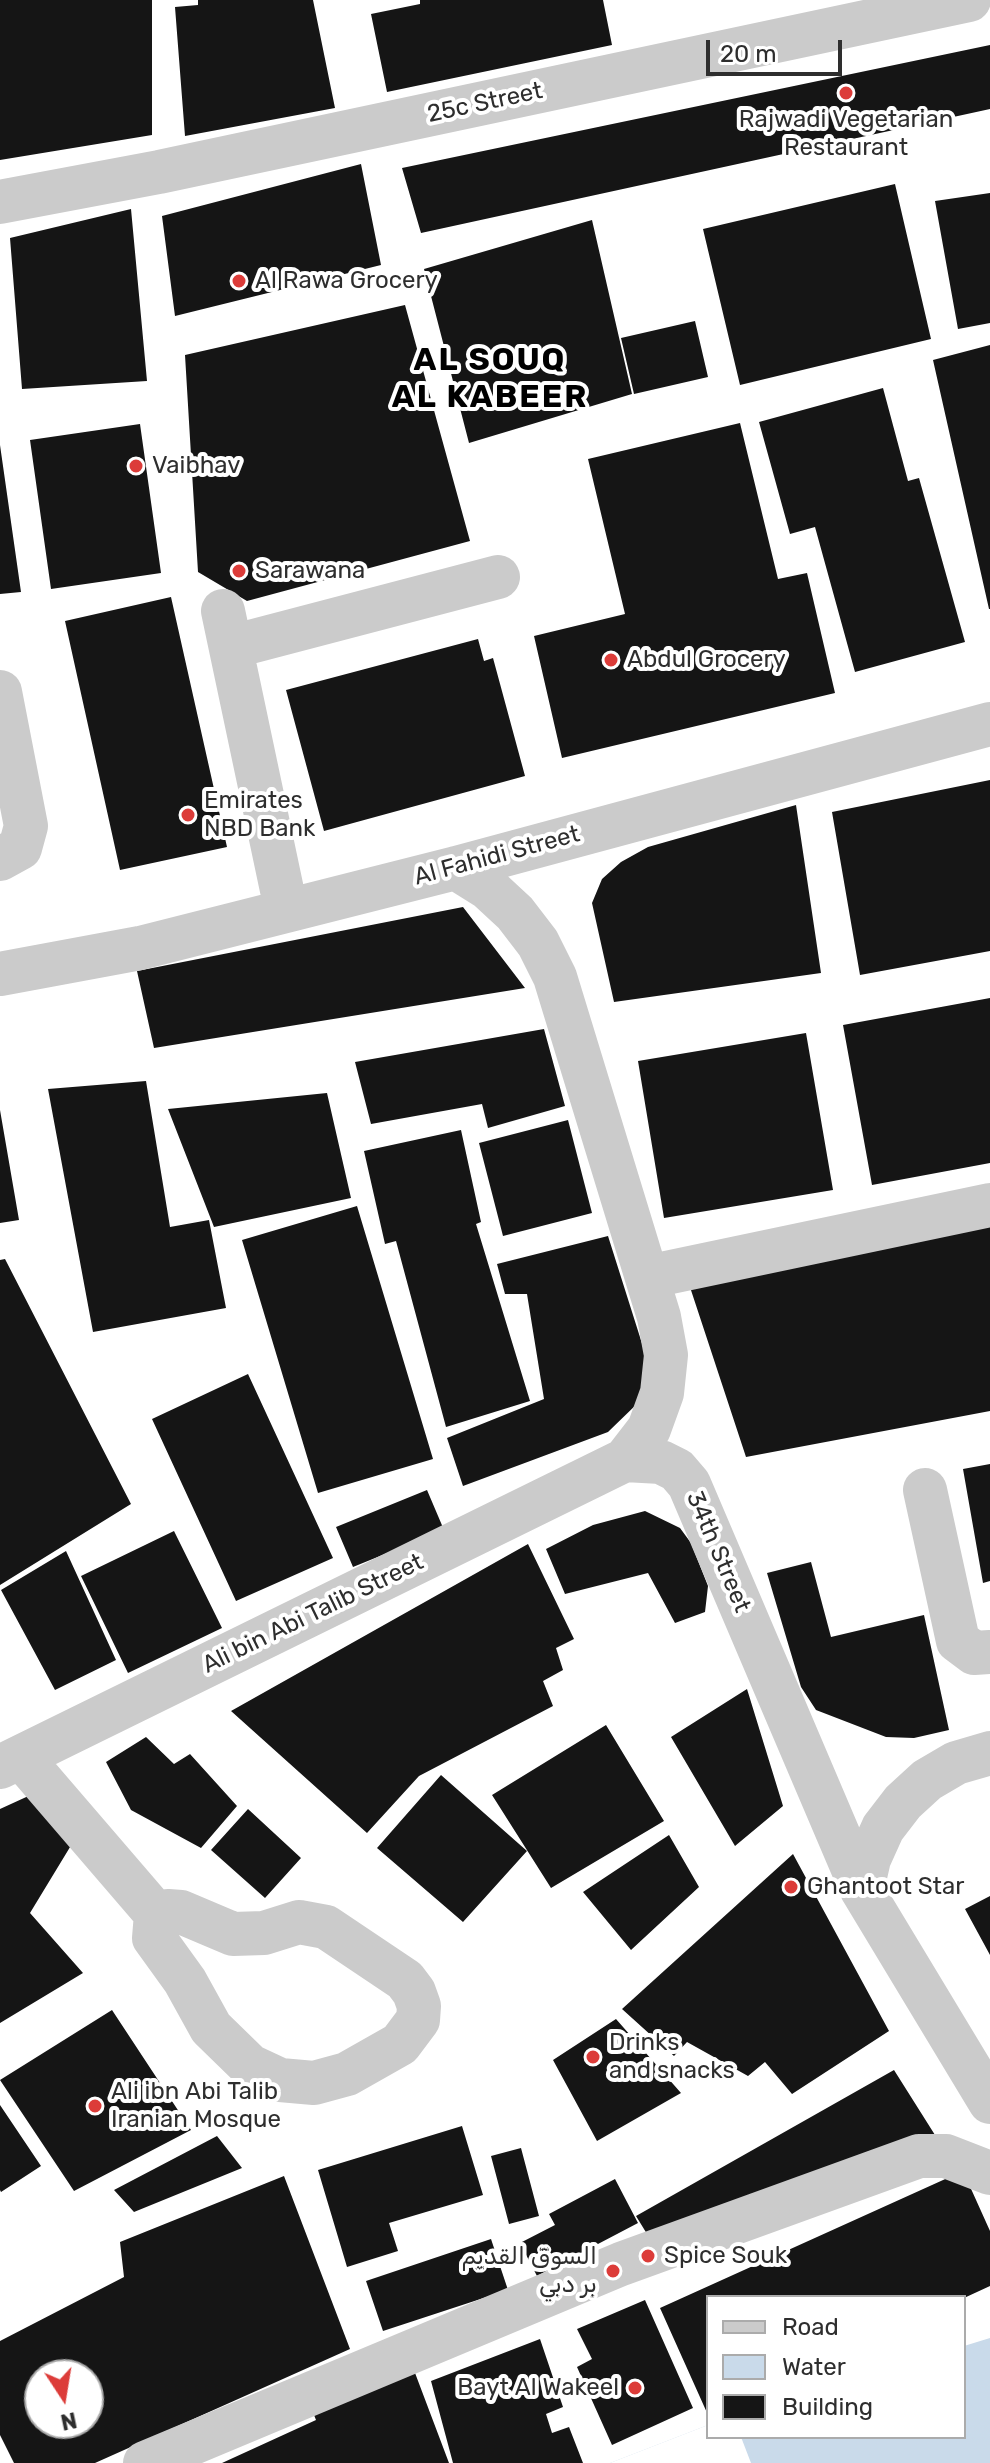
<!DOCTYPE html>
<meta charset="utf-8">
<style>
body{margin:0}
#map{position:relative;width:990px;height:2463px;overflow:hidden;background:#fff;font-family:Rubik,sans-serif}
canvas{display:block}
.legend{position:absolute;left:706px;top:2295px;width:260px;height:144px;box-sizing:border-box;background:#fff;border:2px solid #ababab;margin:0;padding:10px 14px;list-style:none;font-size:24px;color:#2e2e2e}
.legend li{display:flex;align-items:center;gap:16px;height:40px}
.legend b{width:40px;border:2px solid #ababab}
.north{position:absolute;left:24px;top:2359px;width:80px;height:80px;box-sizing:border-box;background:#fff;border:2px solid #ababab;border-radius:50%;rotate:168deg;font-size:22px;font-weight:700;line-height:32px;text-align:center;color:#2e2e2e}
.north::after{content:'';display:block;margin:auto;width:28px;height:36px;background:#dc3c39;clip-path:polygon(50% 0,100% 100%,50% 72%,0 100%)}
.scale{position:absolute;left:706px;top:40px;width:136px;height:36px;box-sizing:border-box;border:4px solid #2e2e2e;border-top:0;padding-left:10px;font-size:24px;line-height:28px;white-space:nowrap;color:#2e2e2e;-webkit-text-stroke:6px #fff;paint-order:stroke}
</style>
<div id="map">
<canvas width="990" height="2463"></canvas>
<ul class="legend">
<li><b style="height:10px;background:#cbcbcb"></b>Road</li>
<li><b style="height:22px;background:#c9daea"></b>Water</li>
<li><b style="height:22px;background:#151515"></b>Building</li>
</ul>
<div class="north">N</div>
<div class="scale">20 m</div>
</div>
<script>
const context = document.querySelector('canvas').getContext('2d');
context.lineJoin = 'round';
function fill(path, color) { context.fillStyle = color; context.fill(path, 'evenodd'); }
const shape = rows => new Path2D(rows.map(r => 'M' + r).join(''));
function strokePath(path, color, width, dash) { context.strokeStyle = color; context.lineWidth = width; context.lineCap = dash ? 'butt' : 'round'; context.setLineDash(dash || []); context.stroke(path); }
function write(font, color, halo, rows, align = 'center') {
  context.font = font + ' Rubik,"Noto Sans Arabic",sans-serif'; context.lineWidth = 8; context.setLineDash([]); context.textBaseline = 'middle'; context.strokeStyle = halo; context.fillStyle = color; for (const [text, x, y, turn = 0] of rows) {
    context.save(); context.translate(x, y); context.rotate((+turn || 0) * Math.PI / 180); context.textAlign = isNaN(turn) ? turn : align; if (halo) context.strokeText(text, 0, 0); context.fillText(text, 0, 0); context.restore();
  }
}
const water = shape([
 [990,2338,990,2463,610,2463,708,2425,708,2437,964,2437,964,2346]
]);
const pier = shape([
 [708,2425,708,2437,741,2437,751,2463,610,2463]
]);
const building = shape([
 [0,0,152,0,152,135,0,160],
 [198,0,313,0,335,108,185,136,175,7,198,5],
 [420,0,603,0,612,45,387,92,371,14,420,4],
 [990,45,990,109,421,233,402,168],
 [361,164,381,265,175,316,162,216],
 [895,184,931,339,740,385,703,229],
 [990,193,990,323,958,329,935,201],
 [131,209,147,381,22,389,10,238],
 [592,220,632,394,469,443,424,269],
 [405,305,470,541,247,601,198,572,185,355],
 [695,321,708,377,634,394,621,338],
 [990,345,990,609,989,609,933,360],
 [883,388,908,481,919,478,965,642,855,672,815,527,790,534,759,422],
 [740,423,778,579,807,573,835,693,562,758,534,636,625,614,588,459],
 [140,424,161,573,51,589,30,440],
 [0,445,21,592,0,594],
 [171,597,227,847,120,870,65,621],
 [478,639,484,661,493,658,525,776,324,831,286,690],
 [990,780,990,951,860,975,832,812],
 [796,805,821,973,614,1002,592,903,602,879,621,862,648,847],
 [463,907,525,988,154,1048,137,971],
 [990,998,990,1163,872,1185,843,1025],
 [544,1029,565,1106,488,1128,482,1104,371,1124,355,1062],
 [806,1033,833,1190,664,1218,638,1061],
 [146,1081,170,1227,209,1220,226,1308,93,1332,48,1089],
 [327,1093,351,1198,214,1227,168,1109],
 [0,1110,19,1220,0,1223],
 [568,1120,592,1213,503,1236,479,1143],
 [461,1130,481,1222,476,1224,530,1401,446,1427,396,1241,385,1244,364,1151],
 [357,1206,433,1459,318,1493,242,1240],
 [990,1219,990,1411,746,1457,686,1275],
 [608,1236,645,1353,641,1400,608,1432,463,1486,447,1438,544,1399,527,1294,505,1294,497,1264],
 [5,1259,131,1504,0,1585,0,1260],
 [248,1374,333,1558,236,1601,152,1419],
 [990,1464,990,1581,983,1583,963,1469],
 [427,1490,444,1530,353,1567,336,1527],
 [645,1511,680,1528,691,1543,708,1586,705,1612,675,1623,648,1573,565,1594,546,1549,593,1525],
 [174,1531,222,1628,128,1673,81,1576],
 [528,1544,574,1639,556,1648,563,1670,543,1681,553,1706,419,1776,367,1833,231,1711],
 [66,1551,116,1660,55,1690,1,1590],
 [811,1562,831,1637,924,1615,949,1730,914,1738,886,1737,816,1710,801,1687,767,1573],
 [747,1689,783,1806,735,1846,671,1737],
 [606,1725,664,1821,551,1888,492,1795],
 [146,1737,174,1764,190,1754,237,1806,201,1848,131,1810,106,1762],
 [441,1775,527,1851,463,1922,377,1848],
 [35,1793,81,1829,30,1913,83,1973,0,2023,0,1809],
 [248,1809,301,1858,265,1898,211,1850],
 [669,1835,699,1887,631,1950,583,1892],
 [793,1854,889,2031,792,2094,765,2062,748,2076,687,2042,674,2056,622,2009],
 [990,1896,990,1955,965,1909],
 [112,2010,191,2130,74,2191,0,2080],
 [616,2019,681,2093,597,2141,553,2060],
 [894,2070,935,2135,655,2247,636,2216],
 [0,2105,41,2166,1,2192,0,2190],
 [462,2126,483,2195,389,2223,398,2251,347,2267,318,2170],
 [217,2136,242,2168,134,2212,114,2190],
 [521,2148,539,2216,509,2224,491,2156],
 [963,2171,990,2231,990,2286,964,2298,708,2297,708,2415,660,2308],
 [284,2176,350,2349,95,2463,14,2463,0,2435,0,2341,124,2277,120,2242],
 [40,2375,88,2375,88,2423,40,2423],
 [615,2179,638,2223,537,2276,520,2243,555,2225,549,2214],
 [491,2239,508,2290,383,2331,366,2281],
 [645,2300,693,2408,612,2445,577,2367,592,2359,577,2329],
 [540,2339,563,2407,546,2414,552,2433,569,2427,583,2463,453,2463,431,2381],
 [409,2357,449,2463,222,2463,316,2420,306,2395]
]);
const minor = shape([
 [0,202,159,172,969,0],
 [223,611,286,909],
 [231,647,498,577],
 [0,692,26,826,20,848,0,859],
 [456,868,488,888,515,913,538,943,555,977,659,1317,666,1355,662,1393,649,1429,625,1460],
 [0,974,140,948,456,868,990,724],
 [647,1277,990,1205],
 [925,1490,958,1641,974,1653,990,1652],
 [21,1757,156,1914],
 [0,1767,625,1460,661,1462,677,1470,689,1484,862,1890,990,2102],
 [862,1890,869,1859,883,1828,903,1802,927,1780,956,1763,990,1753],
 [168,1911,181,1912,233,1934,264,1933,299,1922,326,1927,405,1980,414,1992,419,2006,418,2020,400,2044,347,2074,314,2083,280,2080,250,2066,211,2028,185,1981,154,1938,156,1914,168,1911],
 [145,2463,621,2264,919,2156,946,2156,990,2173]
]);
const markers = [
 [846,93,8,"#dc3c39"],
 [239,281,8,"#dc3c39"],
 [136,466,8,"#dc3c39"],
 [239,571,8,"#dc3c39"],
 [611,660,8,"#dc3c39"],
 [188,815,8,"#dc3c39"],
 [791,1887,8,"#dc3c39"],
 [593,2057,8,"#dc3c39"],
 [95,2106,8,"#dc3c39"],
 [648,2256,8,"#dc3c39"],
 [613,2271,8,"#dc3c39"],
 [635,2388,8,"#dc3c39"]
];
const streetNames = [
 ["25c Street",485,103,-12],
 ["Al Fahidi Street",497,856,-15],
 ["34th Street",718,1552,67],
 ["Ali bin Abi Talib Street",313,1614,-26]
];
const poiNames = [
 ["Rajwadi Vegetarian",846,120,"center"],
 ["Restaurant",846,148,"center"],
 ["Al Rawa Grocery",255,281],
 ["Vaibhav",152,466],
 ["Sarawana",255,571],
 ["Abdul Grocery",627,660],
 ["Emirates",204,801],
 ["NBD Bank",204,829],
 ["Ghantoot Star",807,1887],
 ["Drinks",609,2043],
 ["and snacks",609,2071],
 ["Ali ibn Abi Talib",111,2092],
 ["Iranian Mosque",111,2120],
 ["Spice Souk",664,2256],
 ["السوق القديم",597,2257,"right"],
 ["بر دبي",597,2285,"right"],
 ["Bayt Al Wakeel",619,2388,"right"]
];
const districtNames = [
 ["AL SOUQ",490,361],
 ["AL KABEER",490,398]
];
fill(water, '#c9daea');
fill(pier, '#fff');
fill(building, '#151515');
strokePath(minor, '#cbcbcb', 44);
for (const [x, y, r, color] of markers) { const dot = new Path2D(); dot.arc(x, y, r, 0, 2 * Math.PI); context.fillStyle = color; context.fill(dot); strokePath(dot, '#fff', 3); }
write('24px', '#2e2e2e', '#fff', streetNames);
write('24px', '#2e2e2e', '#fff', poiNames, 'left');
context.letterSpacing = '2px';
write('bold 32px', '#000', '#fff', districtNames);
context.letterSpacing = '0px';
</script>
